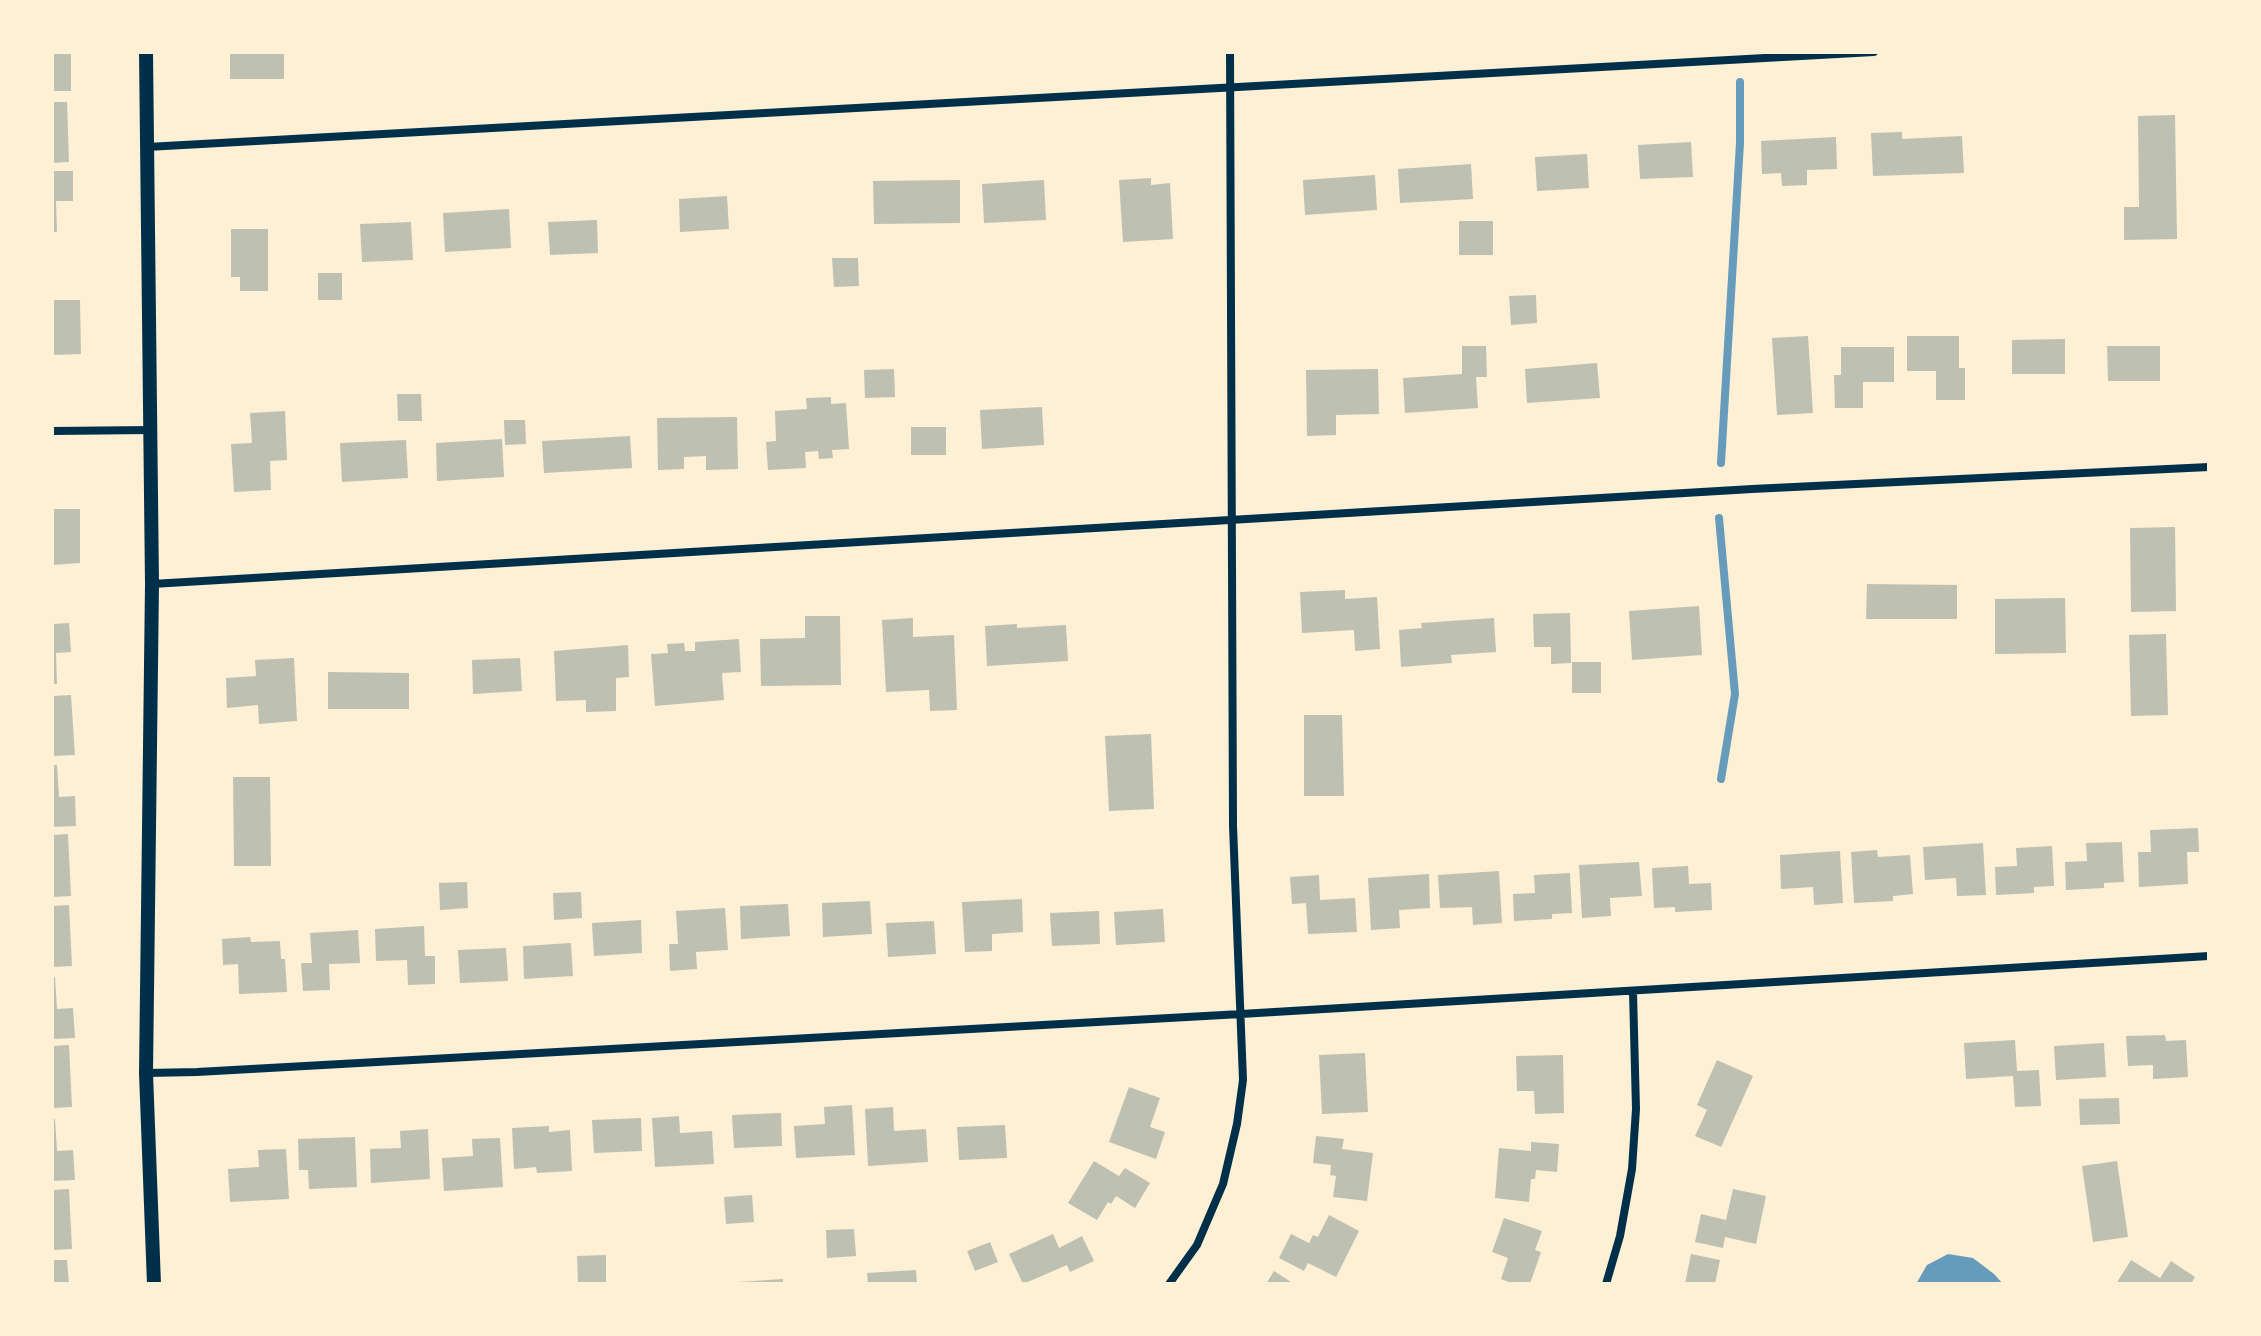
<!DOCTYPE html>
<html>
<head>
<meta charset="utf-8">
<style>
	body { margin:0 }
	#map { position:relative; width:2261px; height:1336px; overflow:hidden; background:#fdf0d5; font-family:Arial,sans-serif }
	canvas { display:block }
	.frame { position:absolute; inset:0; border:54px solid #fdf0d5; pointer-events:none }
</style>
</head>
<body>
<div id="map">
<canvas width="2261" height="1336"></canvas>
<div class="frame"></div>
</div>
<script>
const ctx = document.querySelector('canvas').getContext('2d');
ctx.lineJoin = 'round';
function fillPath(path, color) { ctx.fillStyle = color; ctx.fill(path, 'evenodd'); }
const poly = rows => new Path2D(rows.map(r => 'M' + r).join(''));
function trace(path, color, width, dash) { ctx.strokeStyle = color; ctx.lineWidth = width; ctx.lineCap = dash ? 'butt' : 'round'; ctx.setLineDash(dash || []); ctx.stroke(path); }
fillPath(poly([
	[1948,1254,1973,1258,1994,1274,2003,1284,1916,1284,1927,1265]
]), '#669bbc');
trace(poly([
	[1721,463,1740,143,1740,82],
	[1719,518,1735,694,1721,779]
]), '#669bbc', 8);
fillPath(poly([
	[52,52,71,52,71,91,52,91],
	[230,52,284,52,284,79,230,79],
	[52,102,67,102,69,162,52,163],
	[2175,115,2177,239,2124,240,2124,207,2139,207,2138,116],
	[1902,132,1902,139,1962,136,1964,173,1873,176,1871,133],
	[1836,137,1837,169,1807,170,1807,185,1782,186,1781,173,1762,174,1761,141],
	[1691,142,1693,177,1640,179,1638,145],
	[1587,154,1589,188,1537,191,1535,157],
	[1471,164,1473,199,1400,203,1398,169],
	[52,171,73,171,73,201,56,201,57,232,52,232],
	[1375,175,1377,210,1305,215,1303,180],
	[1151,178,1151,185,1170,183,1173,239,1123,242,1119,180],
	[960,180,960,223,874,224,873,181],
	[1044,180,1046,220,984,223,982,184],
	[727,196,729,229,680,232,679,199],
	[509,209,511,248,445,252,443,213],
	[597,220,598,253,550,255,548,222],
	[1459,221,1493,221,1493,255,1459,255],
	[411,222,413,260,362,262,360,224],
	[231,229,268,229,268,291,240,291,240,277,231,277],
	[832,258,858,258,859,286,834,287],
	[318,273,342,273,342,300,318,300],
	[1536,295,1537,323,1511,325,1509,296],
	[52,300,80,300,81,354,52,355],
	[1808,336,1813,413,1777,415,1772,338],
	[1907,336,1959,336,1959,368,1965,368,1965,400,1936,400,1936,371,1907,371],
	[2065,339,2065,374,2012,374,2012,340],
	[1462,346,1486,346,1487,377,1476,377,1478,408,1405,413,1403,378,1462,374],
	[2107,346,2160,346,2160,381,2108,381],
	[1841,347,1894,347,1894,382,1863,382,1863,408,1835,408,1834,375,1841,375],
	[1597,363,1600,398,1527,403,1525,369],
	[894,369,895,397,865,398,864,370],
	[1378,369,1379,414,1336,415,1336,435,1307,436,1306,370],
	[397,394,421,394,422,421,398,421],
	[831,397,831,404,846,403,849,449,832,450,833,458,819,459,818,451,805,452,806,468,768,470,766,442,776,441,775,411,807,409,806,398],
	[1042,407,1044,445,982,449,980,410],
	[285,411,287,460,270,461,271,490,234,492,231,444,252,443,250,413],
	[737,417,738,469,706,470,706,456,684,457,684,469,658,470,657,418],
	[504,420,525,420,526,444,505,445],
	[911,427,946,427,946,455,911,455],
	[630,436,632,468,544,473,542,441],
	[502,439,504,477,437,481,436,443],
	[406,440,408,478,342,482,340,443],
	[52,509,80,509,80,563,52,565],
	[2175,527,2176,611,2131,612,2130,528],
	[1867,584,1957,585,1957,619,1866,619],
	[1345,590,1345,599,1377,597,1380,649,1355,651,1354,630,1302,633,1300,592],
	[2065,598,2066,653,1995,654,1995,599],
	[1699,606,1702,655,1632,660,1629,611],
	[1570,613,1571,663,1551,664,1551,647,1534,647,1533,614],
	[805,616,840,616,841,685,761,686,760,639,805,638],
	[913,618,913,637,954,635,957,710,930,711,929,690,886,692,882,620],
	[1494,618,1496,652,1451,655,1452,663,1401,667,1399,630,1422,628,1421,623],
	[69,623,71,652,56,653,57,684,52,684,52,624],
	[1017,624,1017,628,1066,625,1068,661,987,666,985,626],
	[2166,634,2168,715,2131,716,2129,635],
	[739,639,741,672,722,673,724,700,655,706,651,654,668,653,667,644,684,643,685,651,695,651,695,642],
	[628,645,629,677,616,678,616,711,586,712,586,700,556,701,554,651],
	[294,658,297,721,259,724,258,705,227,708,226,678,256,676,255,660],
	[520,658,522,691,473,694,472,660],
	[1572,662,1601,662,1601,693,1572,693],
	[328,672,409,673,409,709,328,709],
	[71,695,75,755,52,756,52,696],
	[1304,715,1342,715,1344,796,1304,796],
	[1151,734,1154,809,1109,811,1105,736],
	[52,765,57,765,59,797,75,796,76,826,52,827],
	[233,777,270,777,271,866,234,866],
	[2198,828,2199,852,2187,852,2188,884,2139,887,2138,852,2151,852,2150,830],
	[68,834,71,896,52,897,52,835],
	[2122,842,2124,882,2104,883,2104,888,2066,890,2065,862,2087,861,2086,843],
	[1983,843,1986,895,1957,896,1956,878,1925,880,1923,847],
	[2052,846,2054,886,2034,887,2034,893,1996,895,1995,867,2017,866,2016,848],
	[1877,850,1878,857,1910,855,1913,894,1893,896,1893,901,1854,903,1851,852],
	[1840,851,1843,903,1814,905,1813,887,1781,889,1780,855],
	[1639,862,1642,896,1610,898,1611,916,1582,918,1579,865],
	[1688,866,1689,884,1711,883,1712,910,1675,912,1675,907,1654,908,1652,868],
	[1499,871,1502,923,1473,925,1472,907,1440,908,1438,875],
	[1570,873,1572,913,1552,914,1552,919,1514,921,1513,894,1535,893,1534,875],
	[1429,874,1430,908,1399,910,1400,928,1371,930,1368,878],
	[1319,875,1320,900,1355,898,1357,932,1308,934,1306,903,1292,904,1290,877],
	[467,882,468,908,440,910,439,883],
	[581,892,582,918,554,920,553,893],
	[1022,899,1023,932,992,934,992,951,965,952,962,902],
	[870,901,872,934,823,937,822,903],
	[788,904,790,936,741,939,740,906],
	[69,905,72,966,52,967,52,906],
	[725,908,728,950,696,952,697,969,670,971,669,944,678,944,676,911],
	[1163,909,1165,942,1116,945,1114,912],
	[1099,911,1100,944,1052,946,1050,913],
	[641,920,642,953,594,956,592,923],
	[934,921,936,954,888,957,886,923],
	[424,926,425,956,435,956,435,984,408,985,407,960,376,961,375,929],
	[358,930,360,963,329,964,330,990,303,991,301,963,312,963,310,933],
	[250,937,251,942,280,941,281,959,285,959,287,992,239,994,238,964,223,965,222,939],
	[571,943,573,976,524,979,523,946],
	[506,948,508,981,460,983,458,950],
	[52,977,55,977,57,1009,73,1008,75,1038,52,1039],
	[2165,1035,2166,1041,2186,1040,2188,1077,2153,1079,2153,1065,2128,1066,2126,1036],
	[2015,1040,2017,1071,2039,1070,2041,1106,2015,1107,2013,1076,1966,1079,1964,1043],
	[2104,1043,2106,1077,2056,1080,2054,1046],
	[69,1045,72,1107,52,1108,52,1046],
	[1365,1053,1368,1112,1322,1114,1319,1055],
	[1563,1055,1564,1113,1535,1114,1534,1091,1517,1091,1516,1056],
	[1717,1060,1753,1076,1721,1147,1695,1136,1707,1110,1697,1105],
	[1129,1087,1160,1098,1150,1127,1165,1132,1156,1159,1109,1142],
	[2119,1098,2120,1124,2080,1125,2079,1099],
	[852,1105,855,1155,796,1158,794,1126,825,1124,824,1107],
	[893,1107,894,1131,926,1129,928,1162,868,1166,865,1109],
	[781,1113,782,1146,734,1148,732,1115],
	[679,1116,680,1133,712,1131,714,1164,655,1167,652,1118],
	[641,1118,642,1151,594,1153,592,1120],
	[52,1119,55,1119,57,1151,73,1150,75,1180,52,1181],
	[1005,1125,1007,1158,959,1160,957,1127],
	[549,1126,549,1132,570,1130,572,1171,537,1173,536,1167,514,1169,512,1128],
	[428,1129,430,1179,371,1183,370,1149,401,1148,400,1131],
	[1316,1136,1344,1139,1342,1149,1373,1153,1367,1201,1333,1197,1336,1176,1330,1175,1331,1165,1313,1163],
	[355,1137,357,1187,309,1189,308,1170,299,1170,298,1139],
	[500,1138,503,1187,444,1191,442,1158,473,1156,472,1139],
	[1531,1142,1559,1144,1557,1172,1536,1170,1535,1179,1531,1179,1529,1202,1495,1198,1499,1148,1531,1151],
	[286,1149,289,1199,230,1202,228,1169,259,1167,258,1150],
	[1094,1161,1119,1176,1125,1168,1150,1183,1135,1208,1116,1196,1111,1204,1108,1202,1097,1220,1068,1203],
	[2117,1161,2128,1237,2093,1242,2082,1166],
	[69,1189,72,1249,52,1250,52,1190],
	[1733,1189,1766,1196,1756,1244,1725,1237,1723,1248,1695,1242,1701,1214,1726,1220],
	[752,1195,754,1222,726,1224,724,1197],
	[1329,1215,1359,1231,1336,1277,1308,1263,1304,1271,1279,1258,1291,1234,1309,1243,1313,1235,1318,1237],
	[1504,1218,1542,1231,1535,1250,1541,1252,1530,1284,1514,1284,1501,1279,1508,1258,1492,1252],
	[854,1229,856,1256,827,1258,826,1230],
	[1053,1234,1059,1248,1082,1236,1094,1261,1070,1272,1067,1265,1023,1284,1009,1254],
	[990,1242,998,1262,975,1271,967,1251],
	[1691,1254,1720,1260,1715,1284,1685,1284],
	[606,1255,606,1283,578,1284,577,1256],
	[52,1260,67,1260,69,1284,52,1284],
	[2131,1260,2160,1278,2171,1261,2195,1277,2191,1284,2116,1284],
	[916,1270,917,1284,868,1284,867,1273],
	[1274,1271,1294,1284,1266,1284],
	[783,1279,783,1284,738,1284,738,1282]
]), '#bec0b2');
trace(poly([
	[147,147,1874,52],
	[52,431,151,430],
	[152,584,1752,489,2209,467],
	[146,1073,197,1072,1241,1014,2209,956],
	[1169,1284,1197,1245,1223,1184,1237,1124,1243,1080,1233,826,1230,52],
	[1606,1284,1620,1236,1632,1169,1636,1109,1633,992]
]), '#003049', 8);
trace(poly([
	[146,52,152,584,146,1073,154,1284]
]), '#003049', 14);
</script>
</body>
</html>
